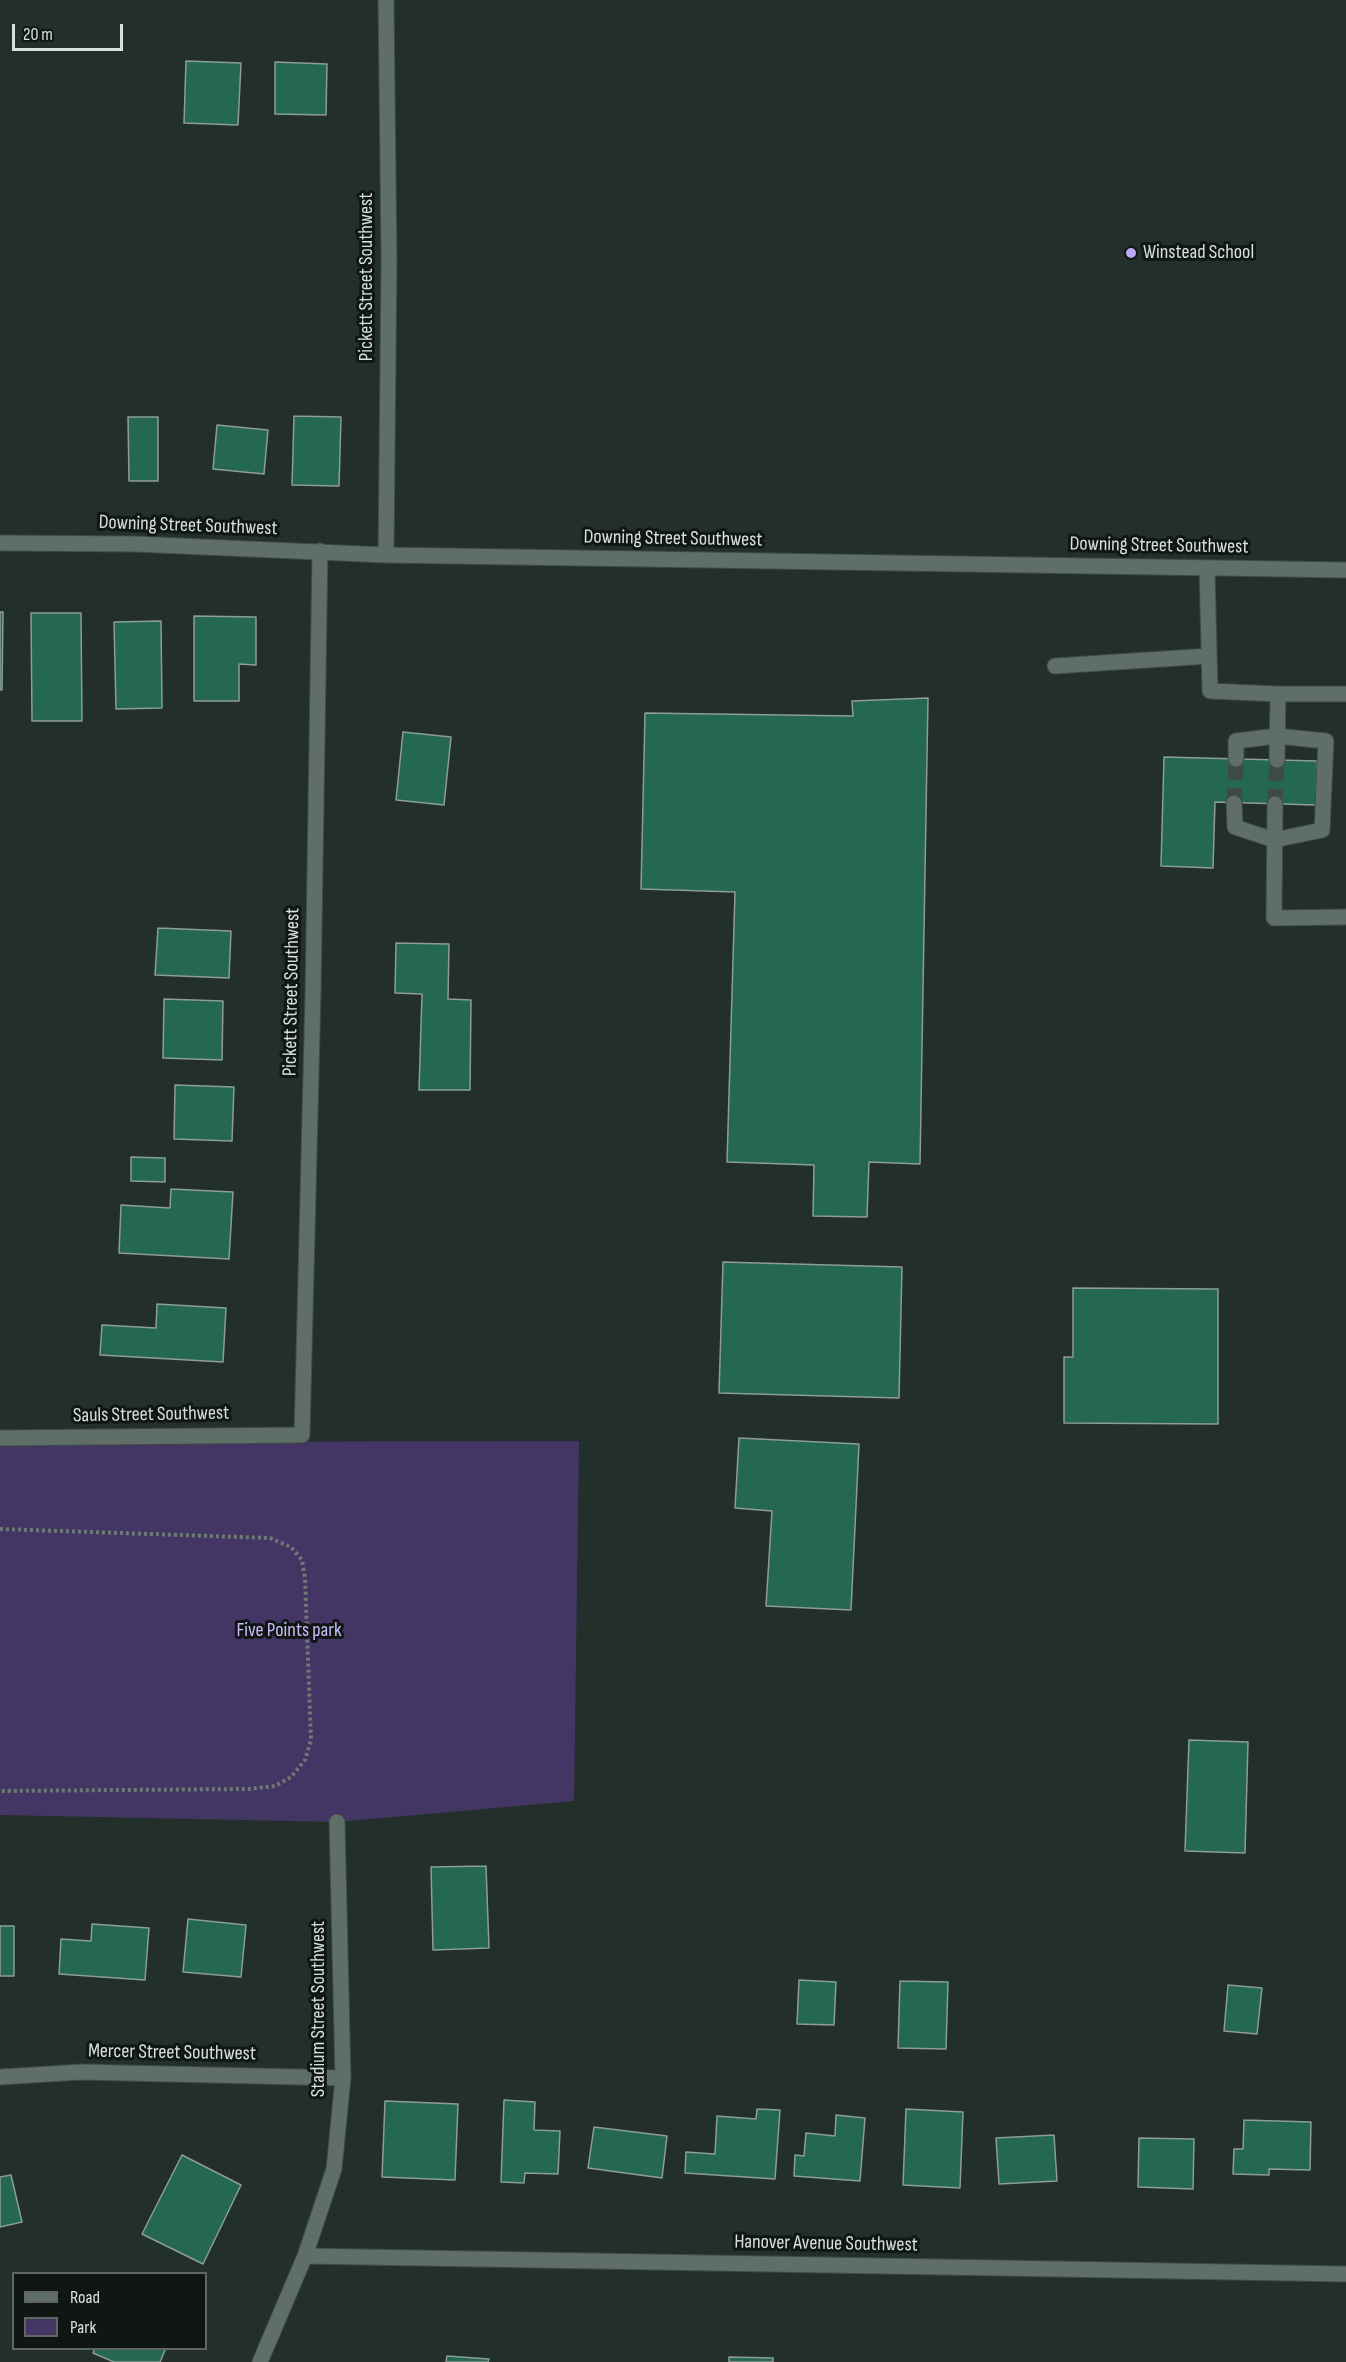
<!DOCTYPE html>
<html>
<head>
<meta charset="utf-8">
<style>
	body { margin:0 }
	#map { position:relative; width:1346px; height:2362px; overflow:hidden; background:#222f2a; font-family:"Sofia Sans Condensed",sans-serif }
	canvas { display:block }
	.legend { position:absolute; left:12px; top:2272px; width:195px; height:78px; box-sizing:border-box; background:#101613; border:2px solid #606763; margin:0; padding:8px 10px; list-style:none; font-size:18px; color:#d7e0dc }
	.legend li { display:flex; align-items:center; gap:12px; height:30px }
	.legend b { width:30px; border:2px solid #606763 }
	.scale { position:absolute; left:12px; top:24px; width:111px; height:27px; box-sizing:border-box; border:3px solid #d7e0dc; border-top:0; padding-left:8px; font-size:18px; line-height:21px; white-space:nowrap; color:#d7e0dc; -webkit-text-stroke:4px #101613; paint-order:stroke }
</style>
</head>
<body>
<div id="map">
<canvas width="1346" height="2362"></canvas>
<ul class="legend">
<li><b style="height:8px;background:#5f6e67"></b>Road</li>
<li><b style="height:16px;background:#433664"></b>Park</li>
</ul>
<div class="scale">20 m</div>
</div>
<script>
const ctx = document.querySelector('canvas').getContext('2d');
ctx.lineJoin = 'round';
function fillPath(path, color) { ctx.fillStyle = color; ctx.fill(path, 'evenodd'); }
const poly = rows => new Path2D(rows.map(r => 'M' + r).join(''));
function trace(path, color, width, dash) { ctx.strokeStyle = color; ctx.lineWidth = width; ctx.lineCap = dash ? 'butt' : 'round'; ctx.setLineDash(dash || []); ctx.stroke(path); }
function label(font, color, halo, rows, align = 'center') {
  ctx.font = font + ' "Sofia Sans Condensed",sans-serif'; ctx.lineWidth = 6; ctx.setLineDash([]); ctx.textBaseline = 'middle'; ctx.strokeStyle = halo; ctx.fillStyle = color; for (const [text, x, y, turn = 0] of rows) {
    ctx.save(); ctx.translate(x, y); ctx.rotate((+turn || 0) * Math.PI / 180); ctx.textAlign = isNaN(turn) ? turn : align; if (halo) ctx.strokeText(text, 0, 0); ctx.fillText(text, 0, 0); ctx.restore();
  }
}
fillPath(poly([
	[579,1441,574,1801,337,1822,0,1815,0,1442]
]), '#433664');
const building = poly([
	[186,61,241,63,238,125,184,123,186,61],
	[275,62,327,64,326,115,275,114,275,62],
	[294,416,341,417,339,486,292,485,294,416],
	[128,417,158,417,158,481,129,481,128,417],
	[217,425,268,430,264,474,213,469,217,425],
	[0,612,3,612,2,690,0,690,0,612],
	[31,613,81,613,82,721,32,721,31,613],
	[194,616,256,617,256,665,239,664,239,701,194,701,194,616],
	[161,621,162,708,116,709,114,622,161,621],
	[928,698,920,1164,869,1162,867,1217,813,1216,814,1165,727,1162,735,892,641,889,645,713,853,716,852,701,928,698],
	[403,732,451,737,444,805,396,800,403,732],
	[1164,757,1317,761,1316,805,1215,802,1213,868,1161,866,1164,757],
	[158,928,231,931,229,978,155,975,158,928],
	[396,943,449,944,448,999,471,1000,470,1090,419,1090,422,994,395,993,396,943],
	[164,999,223,1001,222,1060,163,1058,164,999],
	[175,1085,234,1087,232,1141,174,1139,175,1085],
	[131,1157,165,1158,165,1182,131,1181,131,1157],
	[171,1189,233,1192,229,1259,119,1253,121,1205,170,1208,171,1189],
	[723,1262,902,1267,899,1398,719,1393,723,1262],
	[1073,1288,1218,1289,1218,1424,1064,1423,1064,1357,1073,1357,1073,1288],
	[157,1304,226,1308,223,1362,100,1355,102,1325,156,1328,157,1304],
	[739,1438,859,1444,851,1610,766,1606,772,1511,735,1508,739,1438],
	[1189,1740,1248,1742,1245,1853,1185,1851,1189,1740],
	[486,1866,489,1948,433,1950,431,1867,486,1866],
	[188,1919,246,1925,241,1977,183,1972,188,1919],
	[92,1924,149,1928,145,1980,59,1974,61,1939,91,1941,92,1924],
	[0,1926,14,1926,14,1976,0,1976,0,1926],
	[799,1980,836,1982,834,2025,797,2024,799,1980],
	[900,1981,948,1982,946,2049,898,2048,900,1981],
	[1228,1985,1262,1988,1257,2034,1224,2031,1228,1985],
	[504,2100,535,2102,534,2130,560,2131,558,2174,525,2173,524,2183,501,2182,504,2100],
	[385,2101,458,2104,455,2180,382,2177,385,2101],
	[757,2109,780,2110,775,2179,685,2173,686,2152,715,2154,717,2116,756,2119,757,2109],
	[906,2109,963,2112,960,2188,903,2185,906,2109],
	[836,2115,865,2118,860,2181,794,2176,795,2155,804,2156,806,2133,835,2136,836,2115],
	[1244,2120,1311,2122,1310,2170,1269,2169,1269,2175,1233,2174,1234,2149,1243,2149,1244,2120],
	[594,2127,667,2136,662,2178,588,2168,594,2127],
	[1054,2135,1057,2181,999,2184,996,2138,1054,2135],
	[1139,2138,1194,2139,1193,2189,1138,2187,1139,2138],
	[182,2155,241,2185,203,2264,142,2234,182,2155],
	[11,2175,22,2222,0,2227,0,2177,11,2175],
	[95,2348,166,2348,160,2362,114,2362,93,2353,95,2348],
	[447,2356,489,2359,488,2362,446,2362,447,2356],
	[729,2357,773,2358,773,2362,729,2362,729,2357]
]);
fillPath(building, '#256851');
trace(building, '#8e9d97', 1.5);
trace(poly([
	[1234,803,1236,759],
	[1275,804,1277,760]
]), '#3d4a45', 15, [15, 8]);
const minor = poly([
	[386,0,389,260,386,555],
	[0,543,135,544,386,555,1346,570],
	[1207,568,1210,691,1278,694,1277,760],
	[1055,666,1209,656],
	[1278,694,1346,694],
	[1234,803,1235,827,1274,840,1322,830,1326,741,1277,736,1236,741,1236,759],
	[1275,804,1274,918,1346,917],
	[0,1438,302,1435,313,994,320,551],
	[0,2077,81,2072,343,2078],
	[305,2256,1346,2274],
	[260,2362,305,2256,334,2169,343,2078,337,1822]
]);
trace(minor, '#404b47', 17);
trace(poly([
	[0,1529,270,1538,291,1547,302,1560,305,1578,311,1740,305,1760,291,1777,275,1786,248,1789,0,1791]
]), '#6e7975', 4, [3, 3]);
trace(minor, '#5f6e67', 15);
for (const [x, y, r, color] of [
	[1131,253,6,"#bda9f5"]
]) { const dot = new Path2D(); dot.arc(x, y, r, 0, 2 * Math.PI); ctx.fillStyle = color; ctx.fill(dot); trace(dot, '#101613', 2); }
label('20px', '#d7e0dc', '#101613', [
	["Winstead School",1143,253]
], 'left');
label('20px', '#d7e0dc', '#101613', [
	["Pickett Street Southwest",367,277,-90],
	["Downing Street Southwest",188,526,2],
	["Downing Street Southwest",673,539,1],
	["Downing Street Southwest",1159,546,1],
	["Pickett Street Southwest",292,992,-89],
	["Sauls Street Southwest",151,1415,-1],
	["Stadium Street Southwest",319,2009,-90],
	["Mercer Street Southwest",172,2053,1],
	["Hanover Avenue Southwest",826,2244,1]
]);
label('20px', '#cbbcfa', '#101613', [
	["Five Points park",289,1631]
]);
</script>
</body>
</html>
